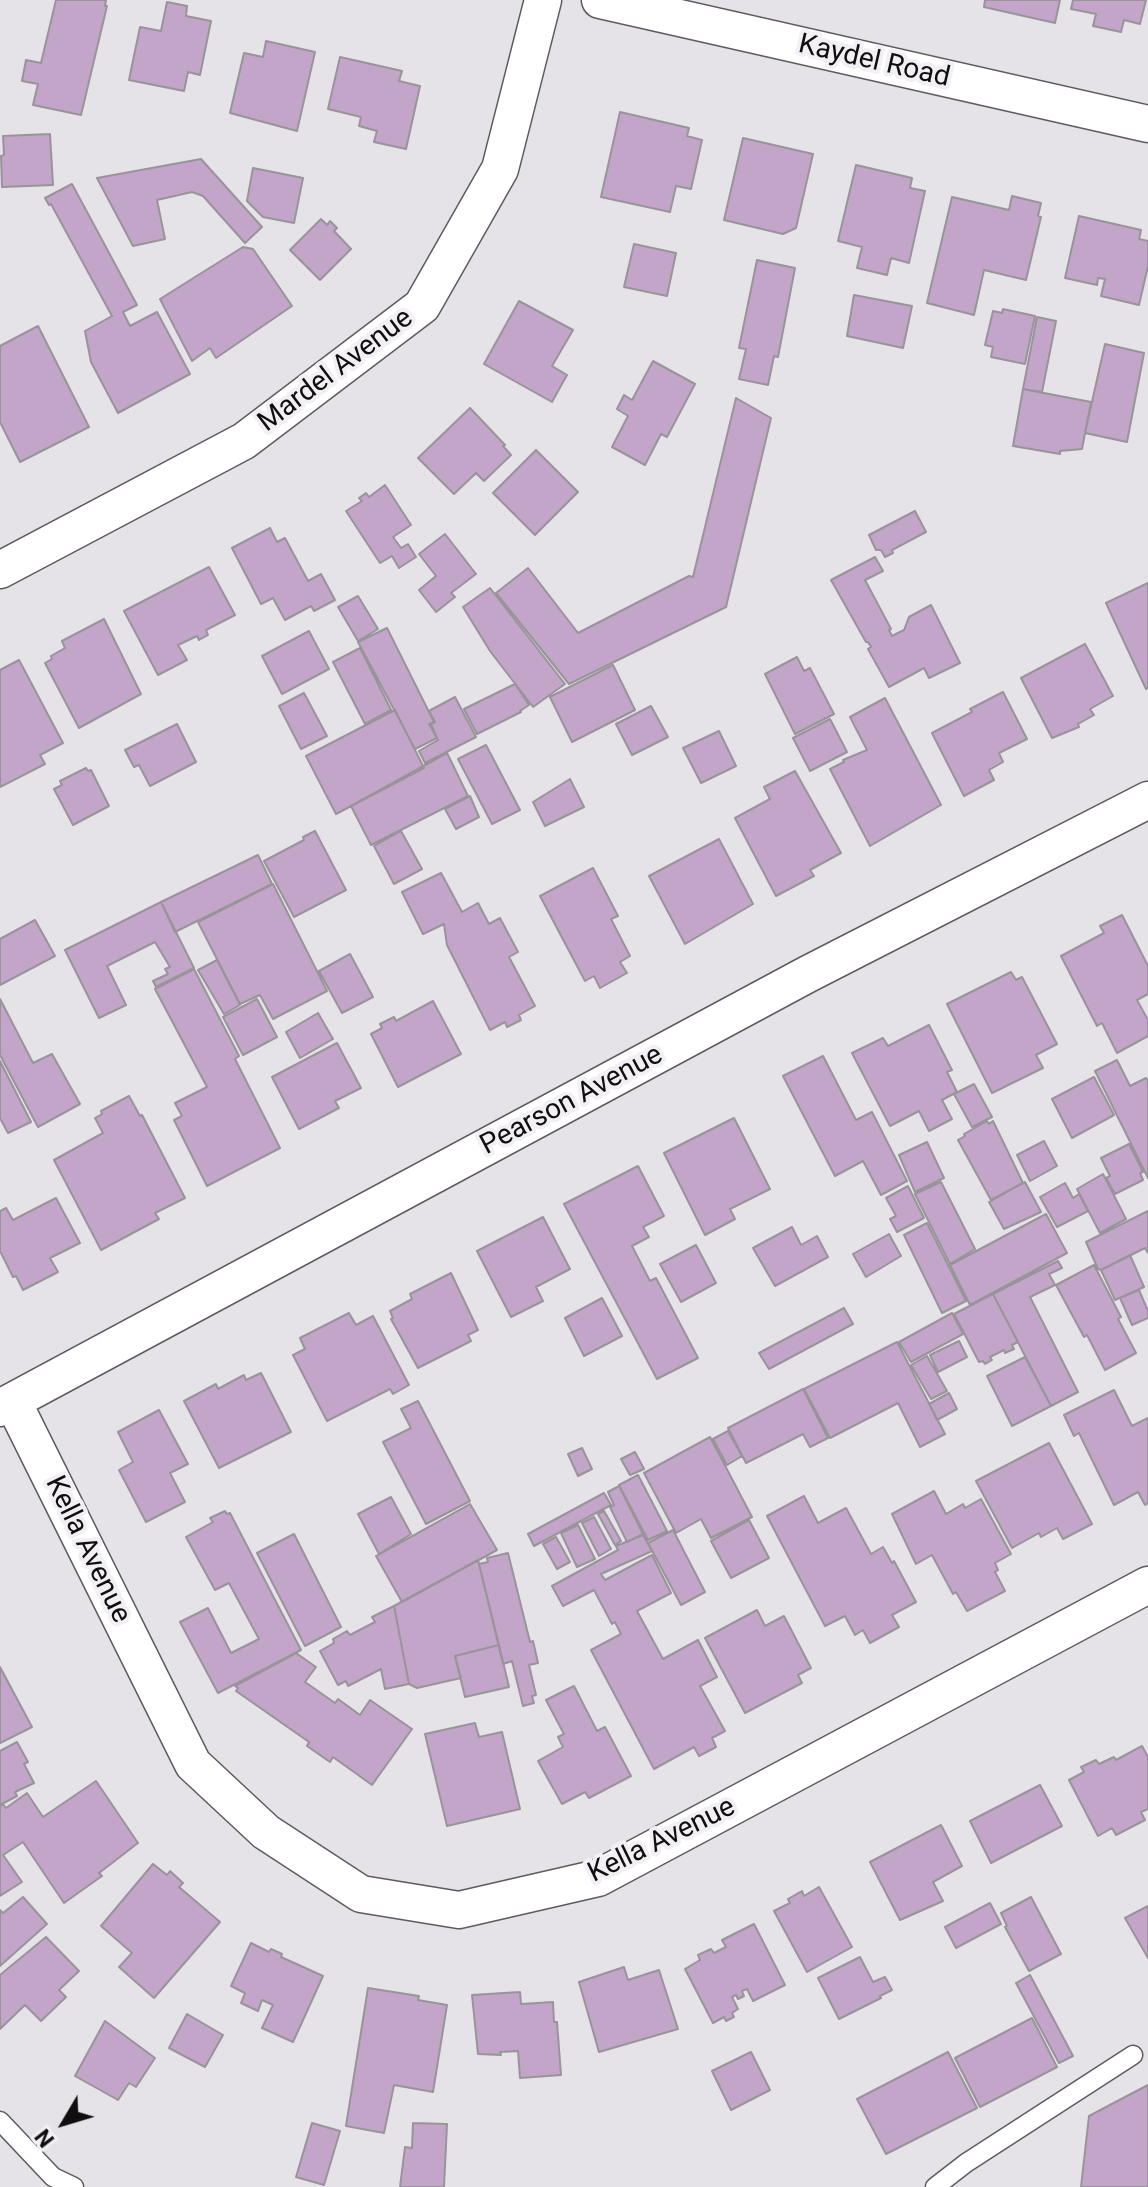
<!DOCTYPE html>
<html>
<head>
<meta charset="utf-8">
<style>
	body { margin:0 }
	#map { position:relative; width:1148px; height:2187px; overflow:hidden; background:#e5e3e7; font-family:Roboto,sans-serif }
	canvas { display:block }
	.north { position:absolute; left:24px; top:2083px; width:80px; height:80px; -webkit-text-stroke:6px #f2f0f5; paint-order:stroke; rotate:232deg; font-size:22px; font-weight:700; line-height:32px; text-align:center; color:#100f10 }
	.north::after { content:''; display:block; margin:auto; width:28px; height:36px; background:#100f10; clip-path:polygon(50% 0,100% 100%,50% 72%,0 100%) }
</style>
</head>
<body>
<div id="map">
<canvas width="1148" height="2187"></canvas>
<div class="north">N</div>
</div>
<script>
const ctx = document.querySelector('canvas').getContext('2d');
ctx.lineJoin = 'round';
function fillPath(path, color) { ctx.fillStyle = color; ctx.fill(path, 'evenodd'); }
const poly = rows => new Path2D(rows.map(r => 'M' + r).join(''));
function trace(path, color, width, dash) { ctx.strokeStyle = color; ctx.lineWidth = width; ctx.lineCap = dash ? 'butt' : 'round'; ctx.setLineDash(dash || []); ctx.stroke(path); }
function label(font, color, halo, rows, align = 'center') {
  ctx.font = font + ' Roboto,sans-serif'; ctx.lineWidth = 8; ctx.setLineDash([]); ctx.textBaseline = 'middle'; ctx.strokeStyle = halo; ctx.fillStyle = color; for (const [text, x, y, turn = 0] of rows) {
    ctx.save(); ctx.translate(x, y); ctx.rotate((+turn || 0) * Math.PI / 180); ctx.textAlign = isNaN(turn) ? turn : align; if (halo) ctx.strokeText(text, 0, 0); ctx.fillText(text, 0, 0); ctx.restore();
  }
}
const building = poly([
	[56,0,106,0,105,6,107,6,81,115,33,105,38,84,22,81,26,60,41,63,56,0],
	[985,0,1060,0,1055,23,984,7,985,0],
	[1073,0,1146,0,1140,24,1124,20,1121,32,1093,26,1096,14,1071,9,1073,0],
	[167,2,187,6,186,16,211,21,200,75,188,72,184,91,129,80,140,27,161,31,167,2],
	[266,41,315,52,297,131,230,113,244,53,263,57,266,41],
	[340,57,402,71,399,81,420,86,406,149,374,142,377,131,359,126,361,117,328,109,340,57],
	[620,112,689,128,687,136,702,140,691,189,676,186,670,212,601,197,620,112],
	[50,134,53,185,2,187,1,156,4,155,3,136,50,134],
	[743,138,813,154,796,228,783,234,724,220,743,138],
	[201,159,262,227,245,243,203,196,192,192,157,200,165,239,133,246,97,178,201,159],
	[856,165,912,178,910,188,925,191,909,263,891,258,887,275,857,268,862,247,838,241,856,165],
	[253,168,303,178,294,223,263,217,247,201,253,168],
	[72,184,137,305,123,312,130,326,157,312,190,374,118,413,91,362,85,331,112,316,51,204,49,205,45,198,72,184],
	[1012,196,1041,203,1038,216,1041,217,1026,280,984,270,974,315,927,303,952,197,1009,210,1012,196],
	[1079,216,1141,230,1139,239,1148,241,1148,266,1139,305,1101,296,1105,279,1098,278,1097,285,1065,278,1079,216],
	[321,219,327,225,330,221,337,228,334,231,351,249,320,280,290,250,321,219],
	[634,244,676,253,667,296,624,287,634,244],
	[243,247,253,249,292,306,216,358,210,348,192,361,160,299,243,247],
	[757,260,795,268,778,357,774,356,768,385,739,379,746,349,739,348,757,260],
	[854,295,912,306,903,348,847,336,854,295],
	[519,301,573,330,552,366,567,375,552,402,484,364,519,301],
	[1003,309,1035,316,1025,364,991,357,993,347,985,345,993,311,1002,313,1003,309],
	[1037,317,1056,321,1042,392,1023,389,1037,317],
	[38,326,89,427,20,462,0,422,0,346,38,326],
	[1105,344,1144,353,1127,442,1085,433,1105,344],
	[653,361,695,384,667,437,661,434,645,465,612,447,628,416,617,409,624,395,632,400,653,361],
	[1023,389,1091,402,1082,449,1060,451,1060,454,1013,446,1023,389],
	[736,398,771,418,726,607,569,684,496,593,528,568,578,633,689,576,693,577,736,398],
	[470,408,505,445,503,446,511,455,484,481,476,473,454,494,418,458,470,408],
	[536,450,578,492,535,535,493,493,536,450],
	[385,485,411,525,393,537,401,548,408,544,416,557,399,568,392,556,380,563,346,511,362,501,359,498,366,493,369,497,385,485],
	[915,511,926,532,892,550,893,553,885,557,881,550,876,550,869,535,915,511],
	[270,528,277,542,285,538,308,581,321,574,335,600,314,611,311,606,285,620,273,598,261,604,232,548,270,528],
	[445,534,476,574,451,593,455,597,436,612,419,590,436,576,419,554,445,534],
	[875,557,883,571,865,580,891,629,889,630,892,636,904,630,909,617,931,605,960,663,929,678,924,668,889,687,868,649,871,647,868,642,866,642,831,580,875,557],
	[209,567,235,615,206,630,208,635,199,640,197,636,178,645,187,660,158,675,124,611,209,567],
	[1148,583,1148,688,1146,689,1106,603,1148,583],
	[490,588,565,684,533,707,490,651,463,607,490,588],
	[358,596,378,629,358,641,338,607,358,596],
	[104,619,141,694,79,728,45,663,52,659,51,656,65,648,62,641,104,619],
	[387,628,434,722,429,724,437,738,415,749,358,642,387,628],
	[309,631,329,669,282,694,262,656,309,631],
	[1085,644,1113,696,1090,709,1094,715,1078,724,1079,727,1052,738,1021,678,1085,644],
	[360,648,391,710,365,724,333,662,360,648],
	[797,657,804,671,810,668,834,714,795,734,765,674,797,657],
	[19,660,63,743,40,755,45,764,0,787,0,670,19,660],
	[613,665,635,710,572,742,550,697,613,665],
	[515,684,529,705,520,711,521,712,477,734,464,709,515,684],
	[1003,692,1027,739,999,753,1003,762,989,770,994,780,964,796,932,733,972,712,970,709,1003,692],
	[304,693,327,736,301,749,279,706,304,693],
	[455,697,476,737,425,763,419,751,438,740,431,724,435,722,429,711,455,697],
	[885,698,941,805,870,846,830,769,844,762,843,760,867,750,850,717,885,698],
	[651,706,668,737,632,755,616,724,651,706],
	[395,710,424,768,336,814,306,756,395,710],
	[830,719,847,752,810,771,793,738,830,719],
	[177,724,196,762,150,786,139,765,134,767,125,750,177,724],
	[719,731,736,766,701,783,683,748,719,731],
	[486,745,520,810,492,824,458,759,486,745],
	[447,753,468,796,371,845,351,806,447,753],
	[86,768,88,771,91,770,109,806,73,825,54,789,62,785,60,781,86,768],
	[795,771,841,853,810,870,814,876,776,896,735,818,770,799,764,787,795,771],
	[570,779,584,807,545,826,533,802,570,779],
	[470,796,479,817,456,829,445,809,470,796],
	[315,831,346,890,294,917,264,861,304,840,303,837,315,831],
	[401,831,422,869,394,884,374,846,401,831],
	[719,839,753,904,685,944,649,876,719,839],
	[258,855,272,884,175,932,161,902,258,855],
	[593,868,618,916,611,919,630,956,620,962,627,973,600,988,594,976,585,981,540,896,593,868],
	[441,873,462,912,478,903,489,924,500,918,518,952,509,957,535,1006,519,1015,521,1020,507,1027,505,1022,490,1030,447,945,444,924,423,934,402,892,441,873],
	[273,884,327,991,273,1019,260,995,240,1004,198,922,273,884],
	[161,902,194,968,156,987,153,981,168,974,165,969,170,967,155,942,107,966,126,1005,99,1018,65,950,161,902],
	[1122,915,1148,966,1148,994,1137,1000,1148,1020,1148,1036,1117,1053,1102,1023,1097,1026,1061,956,1104,933,1100,926,1122,915],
	[35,920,55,956,0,985,0,939,35,920],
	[350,954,373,997,342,1013,319,971,350,954],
	[217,960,240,1005,224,1014,198,970,217,960],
	[194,969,239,1056,235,1059,280,1148,207,1186,174,1120,182,1116,175,1103,207,1087,155,989,194,969],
	[1011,972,1016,980,1022,977,1057,1044,1036,1055,1043,1068,992,1093,947,1004,1011,972],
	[0,999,33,1063,52,1054,80,1104,38,1127,0,1055,0,999],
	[257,999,277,1037,243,1055,223,1017,257,999],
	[433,1001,461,1054,398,1087,371,1034,382,1028,380,1024,394,1017,396,1021,433,1001],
	[318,1013,333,1039,300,1058,286,1032,318,1013],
	[929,1025,952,1070,947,1072,957,1092,942,1100,952,1119,929,1131,919,1111,890,1126,852,1053,883,1038,888,1046,929,1025],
	[337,1043,361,1088,335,1101,339,1108,299,1129,272,1077,337,1043],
	[823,1056,856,1120,872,1112,907,1181,881,1195,863,1161,835,1176,783,1076,823,1056],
	[1117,1060,1130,1086,1146,1078,1148,1081,1148,1178,1095,1071,1117,1060],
	[0,1061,31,1122,8,1133,0,1118,0,1061],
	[1094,1077,1114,1115,1072,1138,1052,1099,1094,1077],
	[974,1084,992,1117,972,1127,954,1094,974,1084],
	[129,1096,140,1116,142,1115,185,1198,155,1213,159,1219,101,1250,54,1160,103,1133,95,1118,102,1114,101,1111,129,1096],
	[734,1118,770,1189,730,1209,735,1219,705,1235,664,1153,734,1118],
	[987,1121,989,1124,993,1121,1023,1183,991,1200,958,1140,965,1136,964,1134,987,1121],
	[1044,1141,1057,1166,1030,1181,1017,1155,1044,1141],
	[927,1142,944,1178,915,1192,899,1155,927,1142],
	[1129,1144,1143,1172,1140,1173,1143,1180,1115,1194,1106,1178,1110,1176,1101,1158,1129,1144],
	[638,1166,664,1216,643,1227,649,1237,632,1246,650,1281,656,1278,698,1358,657,1379,564,1204,638,1166],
	[1103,1174,1126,1219,1100,1233,1077,1189,1103,1174],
	[941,1182,975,1249,950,1264,915,1194,941,1182],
	[1025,1182,1041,1212,1004,1229,989,1202,1025,1182],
	[1065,1183,1073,1198,1079,1194,1088,1211,1057,1227,1040,1197,1065,1183],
	[908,1186,924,1218,897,1232,890,1219,896,1216,886,1198,908,1186],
	[56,1198,80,1243,50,1258,58,1272,23,1290,16,1276,13,1277,0,1251,0,1211,6,1208,13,1220,56,1198],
	[1148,1211,1148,1253,1145,1248,1101,1270,1098,1269,1086,1242,1148,1211],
	[1046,1214,1067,1253,970,1305,950,1265,1046,1214],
	[543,1217,570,1269,536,1287,543,1301,511,1317,477,1251,543,1217],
	[927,1223,966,1301,942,1313,904,1235,927,1223],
	[792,1227,801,1245,817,1236,828,1257,775,1286,753,1248,792,1227],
	[889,1234,901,1256,866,1277,853,1254,889,1234],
	[696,1245,716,1283,681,1302,660,1264,696,1245],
	[1130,1255,1144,1287,1115,1300,1101,1270,1130,1255],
	[1058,1261,1062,1268,1049,1274,1055,1285,1030,1297,1078,1392,1051,1406,993,1294,1058,1261],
	[1094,1265,1121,1317,1118,1319,1136,1353,1105,1370,1087,1335,1084,1337,1056,1285,1094,1265],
	[451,1273,478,1330,468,1335,471,1341,418,1368,391,1319,393,1318,390,1311,412,1299,410,1294,451,1273],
	[1139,1290,1148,1311,1148,1318,1132,1325,1120,1298,1139,1290],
	[993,1294,1018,1342,1012,1345,1014,1349,1005,1353,1004,1350,990,1357,992,1360,985,1364,983,1361,979,1362,954,1314,993,1294],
	[602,1298,622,1336,584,1356,565,1318,602,1298],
	[844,1308,853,1324,769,1369,759,1353,844,1308],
	[349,1313,356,1325,373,1316,409,1385,393,1394,390,1389,327,1421,293,1355,305,1349,300,1338,349,1313],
	[952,1313,963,1334,911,1362,899,1342,952,1313],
	[959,1341,967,1357,938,1372,930,1355,959,1341],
	[897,1342,945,1434,920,1447,898,1403,830,1438,804,1389,897,1342],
	[927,1356,947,1391,931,1399,911,1365,927,1356],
	[1025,1357,1051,1406,1012,1426,987,1376,1025,1357],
	[261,1373,291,1432,219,1468,184,1401,216,1384,218,1389,244,1375,246,1380,261,1373],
	[803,1389,828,1438,810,1447,803,1434,746,1463,728,1428,803,1389],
	[1114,1390,1132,1426,1148,1418,1148,1503,1145,1505,1138,1492,1114,1505,1079,1433,1074,1436,1064,1415,1114,1390],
	[949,1393,957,1409,937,1420,929,1404,949,1393],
	[418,1401,470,1501,426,1524,383,1442,411,1428,401,1409,418,1401],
	[159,1410,188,1464,170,1473,185,1502,146,1522,119,1470,133,1462,118,1432,159,1410],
	[728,1431,742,1456,727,1465,713,1439,728,1431],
	[710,1437,752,1517,711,1538,701,1519,676,1533,644,1473,710,1437],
	[1049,1443,1092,1524,1063,1539,1057,1528,1041,1537,1039,1533,1012,1548,976,1481,1049,1443],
	[582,1448,592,1469,578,1476,568,1454,582,1448],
	[635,1452,644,1469,630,1475,621,1459,635,1452],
	[638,1475,667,1531,648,1540,619,1485,638,1475],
	[619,1486,643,1534,627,1542,610,1507,614,1505,608,1492,619,1486],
	[934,1491,946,1514,963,1504,965,1508,981,1499,1011,1554,995,1563,998,1570,995,1572,1005,1591,967,1611,956,1592,953,1594,932,1555,916,1564,892,1514,934,1491],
	[604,1493,611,1505,534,1546,528,1534,604,1493],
	[804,1496,818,1523,846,1508,871,1554,883,1547,892,1563,894,1561,916,1602,892,1615,899,1627,870,1643,863,1630,855,1635,845,1616,825,1626,767,1516,804,1496],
	[391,1497,411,1534,379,1554,358,1514,391,1497],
	[470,1504,497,1550,402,1602,376,1556,470,1504],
	[225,1511,227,1514,230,1513,301,1650,218,1693,180,1622,208,1608,231,1653,259,1639,229,1583,215,1590,186,1537,213,1522,210,1518,225,1511],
	[604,1511,621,1541,615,1545,598,1514,604,1511],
	[594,1517,611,1549,599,1556,582,1523,594,1517],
	[749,1520,769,1558,731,1578,711,1541,749,1520],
	[578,1525,595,1559,577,1567,561,1533,578,1525],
	[673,1530,705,1592,681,1605,648,1543,673,1530],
	[294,1534,341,1627,305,1646,257,1553,294,1534],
	[643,1535,652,1551,601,1574,605,1580,652,1555,671,1593,637,1611,663,1659,698,1640,717,1677,700,1686,725,1731,712,1738,716,1747,699,1756,694,1747,654,1769,591,1650,621,1634,615,1622,612,1624,594,1590,563,1606,552,1586,618,1550,616,1546,643,1535],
	[556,1537,570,1562,557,1569,543,1544,556,1537],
	[508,1553,530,1642,533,1641,538,1663,529,1665,536,1695,532,1696,534,1703,523,1706,512,1661,503,1664,479,1564,488,1562,487,1558,508,1553],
	[478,1560,499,1645,455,1656,461,1678,417,1688,409,1684,394,1606,478,1560],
	[394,1606,409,1684,385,1689,381,1669,348,1686,346,1681,338,1685,320,1651,334,1643,333,1639,347,1631,350,1635,375,1622,372,1617,394,1606],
	[757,1610,765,1626,784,1616,811,1668,798,1675,802,1683,745,1713,705,1638,757,1610],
	[499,1645,509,1687,465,1697,455,1656,499,1645],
	[296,1653,316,1667,305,1682,335,1703,338,1699,360,1715,370,1700,412,1729,372,1785,333,1757,330,1762,307,1746,309,1742,236,1691,238,1688,235,1686,296,1653],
	[0,1667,32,1727,0,1743,0,1667],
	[574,1686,597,1731,605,1727,631,1776,589,1798,585,1792,562,1804,538,1761,563,1747,558,1737,564,1734,546,1700,574,1686],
	[475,1723,479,1737,502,1732,520,1809,447,1826,425,1734,475,1723],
	[17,1742,28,1762,24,1764,34,1783,15,1792,17,1796,0,1805,0,1751,17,1742],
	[1142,1746,1148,1757,1148,1809,1141,1812,1145,1820,1116,1835,1112,1828,1098,1836,1069,1780,1084,1772,1081,1767,1096,1760,1099,1764,1114,1757,1116,1760,1142,1746],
	[96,1781,138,1843,99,1873,102,1876,64,1903,23,1842,3,1855,22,1882,0,1896,0,1806,3,1804,6,1808,27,1793,43,1817,96,1781],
	[1040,1785,1062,1826,991,1863,970,1821,1040,1785],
	[941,1825,962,1866,933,1882,943,1901,900,1920,870,1862,941,1825],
	[153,1864,167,1875,170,1871,183,1883,179,1887,220,1922,154,1998,119,1967,132,1953,101,1926,153,1864],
	[819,1887,852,1947,807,1972,774,1911,790,1903,788,1899,802,1891,804,1896,819,1887],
	[23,1897,47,1924,0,1966,0,1910,3,1913,23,1897],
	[1031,1897,1061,1954,1029,1971,1005,1927,1007,1926,1001,1913,1031,1897],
	[990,1903,1001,1924,956,1948,945,1927,990,1903],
	[1148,1906,1148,1958,1125,1918,1148,1906],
	[754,1924,785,1985,753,2001,747,1989,742,1991,744,1996,738,1999,736,1995,732,1997,738,2009,732,2013,734,2017,726,2021,724,2017,713,2023,685,1969,700,1960,698,1955,711,1949,714,1953,726,1947,722,1940,754,1924],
	[46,1937,79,1971,59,1990,66,1997,41,2021,25,2005,0,2029,0,1975,46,1937],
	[251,1943,269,1952,271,1949,282,1954,281,1957,323,1976,293,2042,262,2028,273,2005,262,2000,258,2011,241,2003,245,1993,231,1986,251,1943],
	[860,1957,873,1982,885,1977,892,1990,880,1996,881,1998,839,2019,818,1978,860,1957],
	[624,1967,628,1980,659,1970,678,2029,599,2052,579,1982,624,1967],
	[1030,1975,1073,2056,1059,2063,1016,1983,1030,1975],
	[368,1988,419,1996,418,2000,447,2005,433,2092,394,2085,384,2133,346,2126,368,1988],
	[520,1992,521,2004,553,2002,554,2022,557,2022,561,2075,520,2078,518,2051,500,2052,501,2055,478,2054,472,1995,520,1992],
	[187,2014,223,2035,205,2067,169,2048,187,2014],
	[1032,2018,1057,2067,980,2107,955,2058,1032,2018],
	[105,2021,155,2058,136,2087,129,2083,118,2100,75,2076,105,2021],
	[751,2052,770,2090,731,2110,712,2071,751,2052],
	[948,2052,977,2108,886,2154,857,2099,948,2052],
	[1148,2085,1148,2187,1081,2187,1089,2116,1148,2085],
	[312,2123,340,2131,324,2185,296,2177,312,2123],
	[413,2123,447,2124,444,2187,400,2187,405,2147,412,2148,413,2123]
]);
fillPath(building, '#c3a5ca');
trace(building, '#989499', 2);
const lane = poly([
	[0,2121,53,2177,74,2187],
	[935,2187,966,2163,1133,2055]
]);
const street = poly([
	[600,0,1148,124],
	[0,570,244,441,422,306,500,169,543,0],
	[13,1402,193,1764,266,1832,361,1894,459,1910,598,1878,1148,1585],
	[0,1408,808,974,1148,800]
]);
trace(lane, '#5d5b5f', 21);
trace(street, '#5d5b5f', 39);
trace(lane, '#fff', 18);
trace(street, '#fff', 36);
label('28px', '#100f10', '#f2f0f5', [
	["Kaydel Road",874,62,13],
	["Mardel Avenue",336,371,-37],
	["Pearson Avenue",572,1101,-28],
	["Kella Avenue",87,1550,64],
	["Kella Avenue",662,1841,-26]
]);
</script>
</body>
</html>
